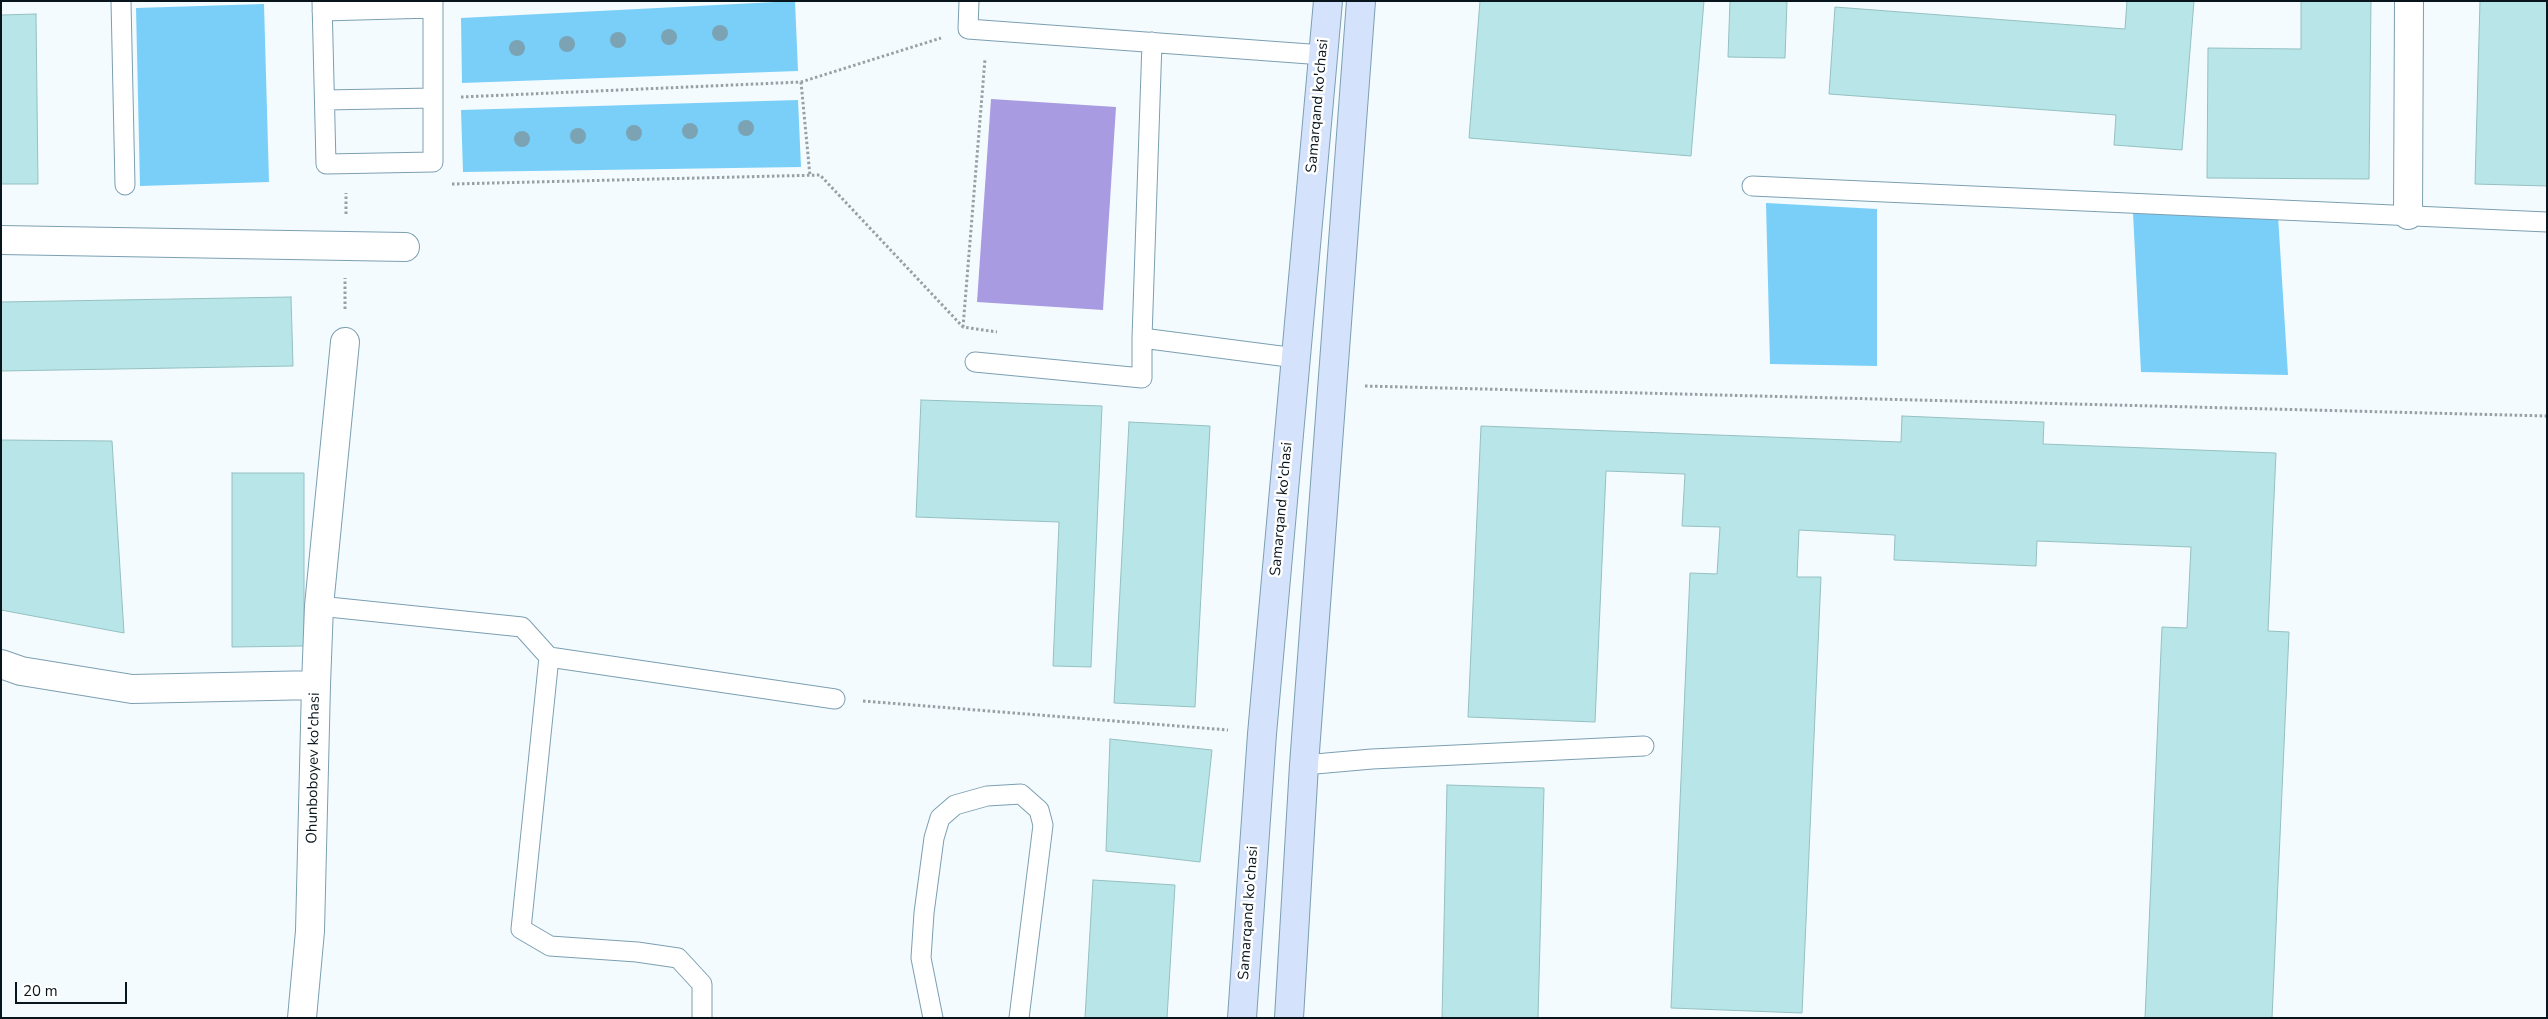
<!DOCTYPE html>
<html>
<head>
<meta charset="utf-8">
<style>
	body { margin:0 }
	#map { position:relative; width:2548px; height:1019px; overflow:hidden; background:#f3fbff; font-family:"Nunito Sans",sans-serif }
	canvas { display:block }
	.frame { position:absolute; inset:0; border:2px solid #08151c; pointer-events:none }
	.scale { position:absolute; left:15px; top:982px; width:112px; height:22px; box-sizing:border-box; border:2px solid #08151c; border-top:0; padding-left:6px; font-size:15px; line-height:18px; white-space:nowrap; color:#08151c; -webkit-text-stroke:4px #fff; paint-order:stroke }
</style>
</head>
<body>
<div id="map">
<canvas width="2548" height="1019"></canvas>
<div class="frame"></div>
<div class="scale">20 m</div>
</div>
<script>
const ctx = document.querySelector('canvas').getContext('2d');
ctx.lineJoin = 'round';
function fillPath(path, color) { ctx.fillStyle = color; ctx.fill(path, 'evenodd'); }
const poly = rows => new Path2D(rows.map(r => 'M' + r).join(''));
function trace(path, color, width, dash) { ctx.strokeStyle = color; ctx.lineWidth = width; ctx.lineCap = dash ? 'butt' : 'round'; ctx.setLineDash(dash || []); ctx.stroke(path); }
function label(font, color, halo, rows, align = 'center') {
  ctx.font = font + ' "Nunito Sans",sans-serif'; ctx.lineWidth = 5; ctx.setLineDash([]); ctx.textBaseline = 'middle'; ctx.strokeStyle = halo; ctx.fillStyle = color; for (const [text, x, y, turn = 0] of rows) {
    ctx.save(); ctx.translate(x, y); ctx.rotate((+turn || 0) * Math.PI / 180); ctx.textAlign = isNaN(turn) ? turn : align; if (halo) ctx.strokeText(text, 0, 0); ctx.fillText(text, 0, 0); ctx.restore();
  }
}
fillPath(poly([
	[795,1,798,71,462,83,461,18],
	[264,4,269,182,140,186,136,8],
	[798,100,801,167,463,172,461,110],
	[1766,203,1877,209,1877,366,1770,364],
	[2133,213,2278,216,2288,375,2141,372]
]), '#7acff8');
fillPath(poly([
	[991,99,1116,107,1103,310,977,302]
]), '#a89be1');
const building = poly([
	[1480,1,1704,1,1691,156,1469,138,1480,1],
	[1730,1,1787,1,1785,58,1728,57,1730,1],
	[2127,1,2194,1,2182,150,2114,145,2116,115,1829,94,1835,7,2125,29,2127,1],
	[2301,1,2371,1,2369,179,2207,178,2208,48,2301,49,2301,1],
	[2480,1,2547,1,2547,186,2475,184,2480,1],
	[36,14,38,184,1,184,1,15,36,14],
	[291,297,293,366,1,371,1,302,291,297],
	[921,400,1102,406,1091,667,1053,666,1059,522,916,517,921,400],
	[1902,416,2044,422,2043,444,2276,453,2268,631,2289,632,2272,1018,2145,1018,2162,627,2187,628,2191,547,2037,541,2036,566,1894,560,1895,535,1799,530,1797,577,1821,577,1802,1013,1671,1008,1690,573,1717,574,1720,527,1682,526,1685,474,1606,471,1595,722,1468,717,1481,426,1901,442,1902,416],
	[1129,422,1210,426,1195,707,1114,703,1129,422],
	[1,440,112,441,124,633,1,610,1,440],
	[232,473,304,473,304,646,232,647,232,473],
	[1110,739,1212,750,1200,862,1106,851,1110,739],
	[1447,785,1544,788,1538,1018,1442,1018,1447,785],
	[1093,880,1175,885,1167,1018,1085,1018,1093,880]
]);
fillPath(building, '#b8e5e7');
trace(building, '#94c0c2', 1);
const service = poly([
	[121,1,125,185],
	[322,1,326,164,433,162,433,1],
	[969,1,968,29,1323,55],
	[322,11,433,8],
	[1152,42,1142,338,1296,358],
	[325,100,433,98],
	[1752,186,2547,222],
	[975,362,1142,378,1142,338],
	[319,606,522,627,549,657,835,699],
	[549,657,521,929,550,946,637,952,678,958,702,984,702,1018],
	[1304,765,1372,759,1644,746],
	[933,1018,921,958,924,913,934,838,940,818,955,805,987,796,1021,794,1039,810,1043,825,1019,1018]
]);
const minor = poly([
	[2408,215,2409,1],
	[1,240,405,247],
	[1,664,21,671,132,689,316,685,310,931,302,1018],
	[316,685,319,606,345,342]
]);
const secondary = poly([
	[1242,1018,1262,734,1328,1],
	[1289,1018,1304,765,1361,1]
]);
trace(service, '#7c9fb1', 21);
trace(minor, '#7c9fb1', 30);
trace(secondary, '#7c9fb1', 30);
trace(poly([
	[801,82,810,176],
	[461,97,801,82,941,38],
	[452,184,820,175,963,327,997,332],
	[346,214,346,193],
	[345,309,345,278],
	[963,327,985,59],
	[1365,386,2547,416],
	[863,701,1228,730]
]), '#96a0a5', 3, [2.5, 2.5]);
trace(service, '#fff', 19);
trace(minor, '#fff', 28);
trace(secondary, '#d4e2fc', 28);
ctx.fillStyle = '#7ba3b4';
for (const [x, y] of [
	[720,33],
	[669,37],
	[618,40],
	[567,44],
	[517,48],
	[746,128],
	[690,131],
	[634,133],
	[578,136],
	[522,139]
]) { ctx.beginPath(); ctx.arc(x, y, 8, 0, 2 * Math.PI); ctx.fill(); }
label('15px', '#08151c', '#fff', [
	["Samarqand ko'chasi",1318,106,-85],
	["Samarqand ko'chasi",1282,509,-85],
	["Ohunboboyev ko'chasi",314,768,-89],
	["Samarqand ko'chasi",1249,913,-86]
]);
</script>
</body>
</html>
